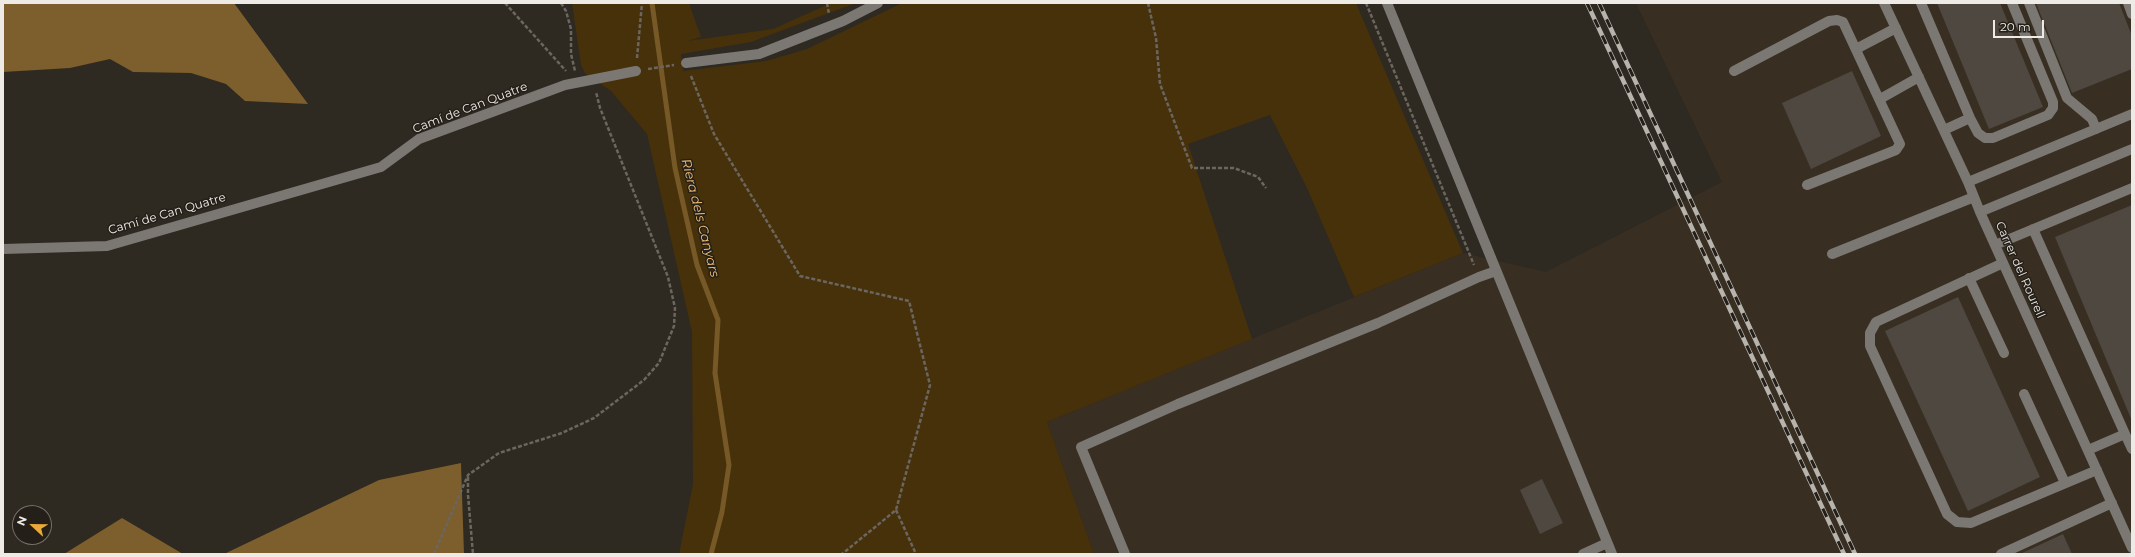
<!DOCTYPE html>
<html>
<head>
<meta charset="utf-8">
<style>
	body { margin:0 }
	#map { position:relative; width:2135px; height:557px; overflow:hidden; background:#2e2921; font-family:Montserrat,sans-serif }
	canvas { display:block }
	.frame { position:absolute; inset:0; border:4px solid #eeeae5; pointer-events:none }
	.north { position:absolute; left:12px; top:505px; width:40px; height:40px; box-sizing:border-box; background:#241f18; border:1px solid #75706a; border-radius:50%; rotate:292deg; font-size:11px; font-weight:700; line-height:16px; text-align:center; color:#eeeae5 }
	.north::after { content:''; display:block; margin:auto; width:14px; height:18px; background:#eaaa39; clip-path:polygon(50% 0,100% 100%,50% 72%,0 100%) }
	.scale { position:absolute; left:1993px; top:20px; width:51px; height:18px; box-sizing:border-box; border:2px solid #eeeae5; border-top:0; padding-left:5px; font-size:12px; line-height:14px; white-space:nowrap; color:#eeeae5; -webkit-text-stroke:3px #241f18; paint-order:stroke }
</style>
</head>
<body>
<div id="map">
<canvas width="2135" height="557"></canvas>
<div class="frame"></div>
<div class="north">N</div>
<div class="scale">20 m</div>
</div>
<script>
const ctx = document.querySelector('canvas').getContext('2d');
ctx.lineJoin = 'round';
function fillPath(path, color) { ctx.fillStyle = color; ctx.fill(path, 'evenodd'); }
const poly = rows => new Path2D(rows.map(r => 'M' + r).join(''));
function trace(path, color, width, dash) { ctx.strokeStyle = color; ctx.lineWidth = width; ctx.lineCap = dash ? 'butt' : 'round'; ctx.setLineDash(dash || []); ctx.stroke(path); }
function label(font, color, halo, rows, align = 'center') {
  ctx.font = font + ' Montserrat,sans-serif'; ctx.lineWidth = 3; ctx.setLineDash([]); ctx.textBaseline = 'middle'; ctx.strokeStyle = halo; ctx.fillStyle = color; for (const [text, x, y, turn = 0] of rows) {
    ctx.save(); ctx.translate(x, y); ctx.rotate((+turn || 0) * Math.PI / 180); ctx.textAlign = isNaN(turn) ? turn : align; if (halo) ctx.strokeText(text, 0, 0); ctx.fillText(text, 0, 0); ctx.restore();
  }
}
fillPath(poly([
	[1636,3,2132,3,2132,554,1094,554,1047,422,1463,253,1546,272,1722,182]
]), '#382f22');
fillPath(poly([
	[572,3,689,3,701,37,687,41,773,29,831,3,856,3,751,42,681,54,683,71,766,61,807,49,902,3,1356,3,1463,253,1354,297,1307,188,1270,115,1188,144,1252,339,1047,422,1094,554,679,554,693,484,692,332,647,134,611,91,585,73,581,65]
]), '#47310a');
fillPath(poly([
	[3,3,234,3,308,104,245,101,226,84,191,73,133,72,110,59,70,68,3,72],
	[461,463,464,554,224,554,379,480],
	[122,518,183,554,64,554]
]), '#7d5e2d');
trace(poly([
	[652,3,675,168,697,265,718,320,715,373,729,465,722,512,711,554]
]), '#775827', 5);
fillPath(poly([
	[1937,3,2000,3,2043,107,1989,129],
	[2036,3,2119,3,2132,36,2132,69,2072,93],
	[1852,71,1881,136,1811,169,1782,103],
	[2132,205,2132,421,2055,237],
	[1958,297,2040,477,1968,511,1885,331],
	[1542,479,1563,523,1540,534,1520,490],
	[2063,534,2072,554,2020,554]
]), '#4e4840');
trace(poly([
	[505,3,566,71],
	[561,3,566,11,571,29,571,54,575,71],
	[827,3,829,14],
	[1148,3,1156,38,1160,84,1192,168,1234,168,1258,177,1266,188],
	[1366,3,1474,265],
	[637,58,642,3],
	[648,69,674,65],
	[691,76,714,134,800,276,909,301,930,385,896,510,842,554],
	[468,477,468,495,473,554],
	[896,510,916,554],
	[434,554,468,475,499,453,562,433,594,418,644,380,659,363,674,326,675,308,668,277,600,108,596,92]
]), '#6b665f', 2.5, [4, 2]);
trace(poly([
	[1387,3,1612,554],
	[1884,3,1968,182,1980,212,2132,548],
	[1921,3,1970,118,1978,133,1985,138,1993,138,2048,115,2053,108,2053,102,2012,3],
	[2029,3,2067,98,2092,119,2096,129],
	[2128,3,2132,14],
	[1856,49,1896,28],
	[686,63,759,54,843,21,878,3],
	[1734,71,1829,21,1837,20,1843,22,1900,144,1896,150,1807,185],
	[1880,99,1919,77],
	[1944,130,1970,118],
	[1968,182,2132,114],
	[1980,212,2132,149],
	[2033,229,2125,434],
	[1995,245,2132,188],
	[3,249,107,246,381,167,419,139,565,85,636,71],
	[1832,254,1974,197],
	[2003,263,1876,322,1870,333,1870,346,1947,514,1957,522,1971,523,2097,470],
	[1969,278,2004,353],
	[2024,394,2065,483],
	[2088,450,2125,434,2132,449],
	[1125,554,1081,447,1178,404,1378,323,1479,277,1496,271],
	[1583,554,1607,543],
	[2001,554,2112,503]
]), '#7b7874', 10);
const rail = poly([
	[1587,3,1844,554],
	[1599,3,1855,554]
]);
trace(rail, '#b7b3ad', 4.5);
trace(rail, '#241f18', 3, [9]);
label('12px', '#eeeae5', '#241f18', [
	["Camí de Can Quatre",470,108,-21],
	["Camí de Can Quatre",167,214,-16],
	["Carrer del Rourell",2020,270,66]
]);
label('italic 13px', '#f0c076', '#241f18', [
	["Riera dels Canyars",700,218,76]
]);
</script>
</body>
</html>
